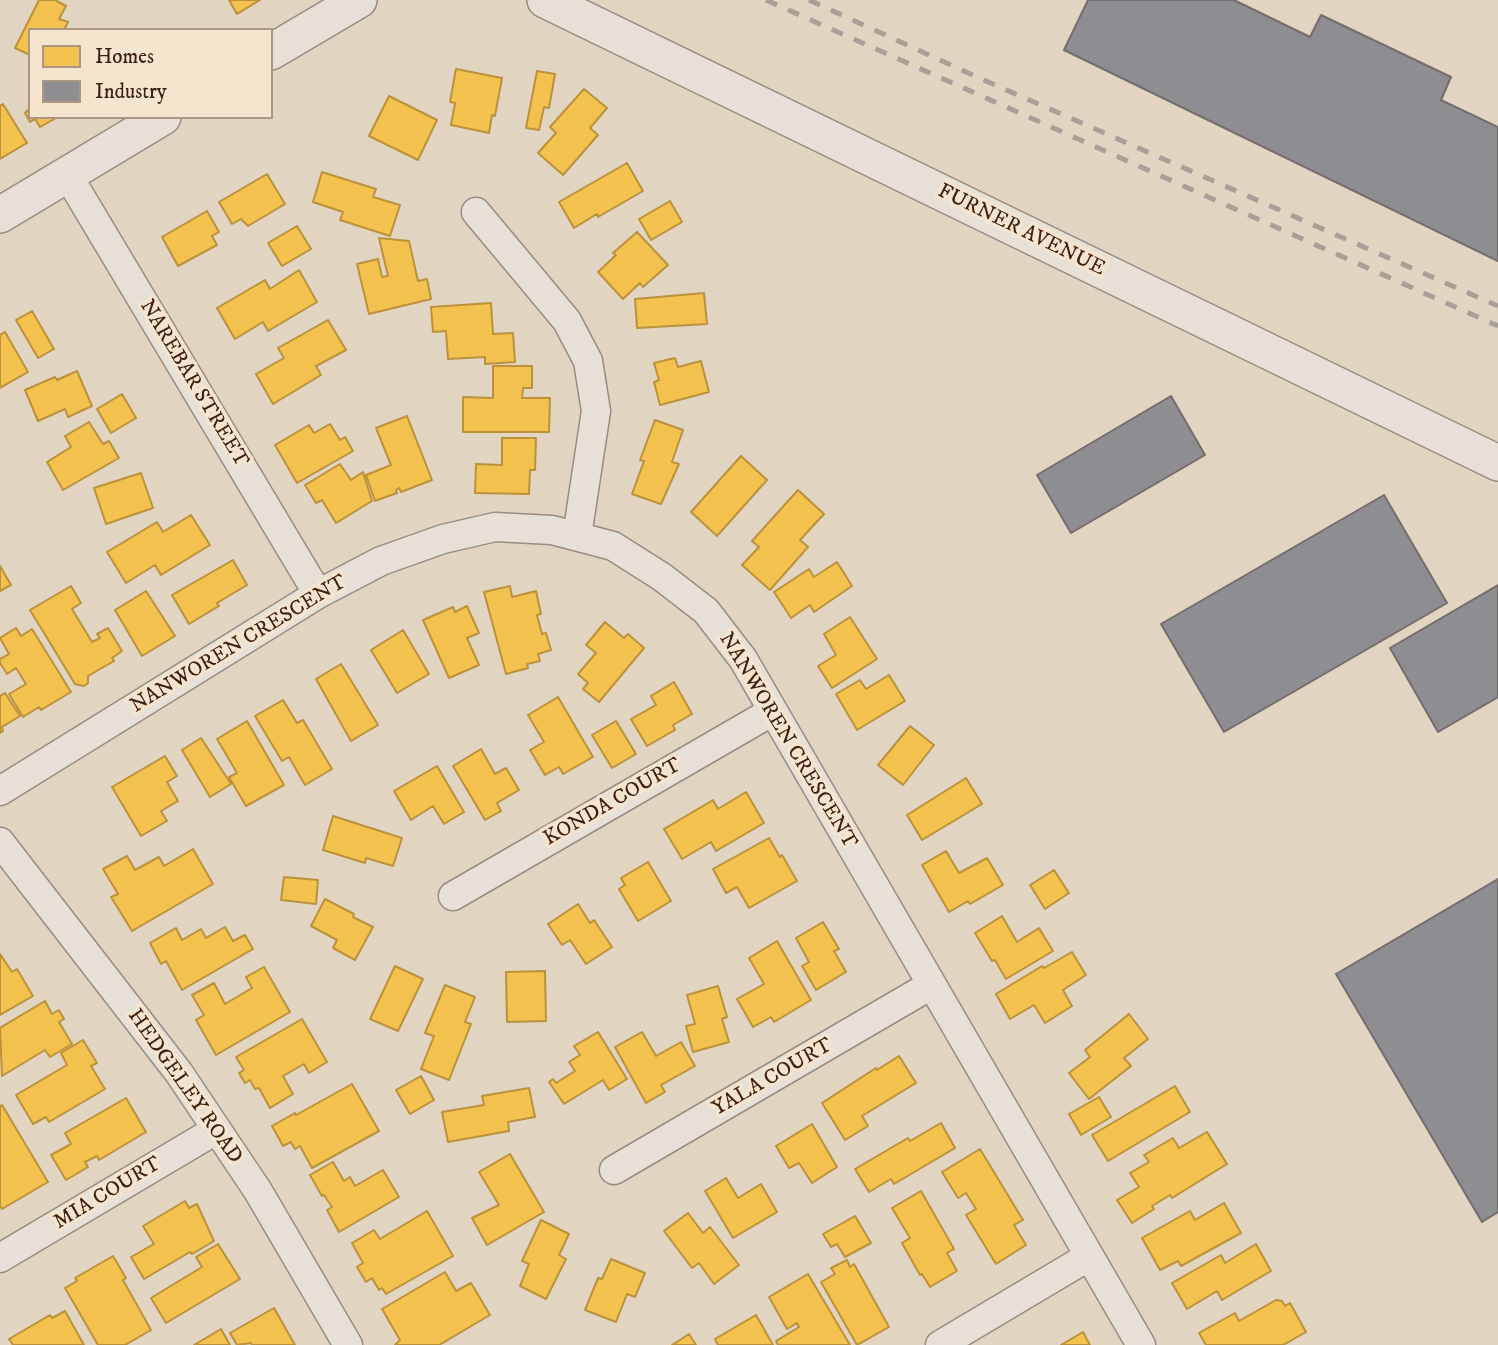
<!DOCTYPE html>
<html>
<head>
<meta charset="utf-8">
<style>
	body { margin:0 }
	#map { position:relative; width:1498px; height:1345px; overflow:hidden; background:#e1d4c1; font-family:"IM FELL DW Pica",serif }
	canvas { display:block }
	.legend { position:absolute; left:28px; top:28px; width:245px; height:91px; box-sizing:border-box; background:#f5e4ce; border:2px solid #ab9683; margin:0; padding:9px 12px; list-style:none; font-size:21px; color:#3d2012 }
	.legend li { display:flex; align-items:center; gap:14px; height:35px }
	.legend b { width:35px; border:2px solid #ab9683 }
</style>
</head>
<body>
<div id="map">
<canvas width="1498" height="1345"></canvas>
<ul class="legend">
<li><b style="height:19px;background:#f2c14e"></b>Homes</li>
<li><b style="height:19px;background:#8d8d92"></b>Industry</li>
</ul>
</div>
<script>
const ctx = document.querySelector('canvas').getContext('2d');
ctx.lineJoin = 'round';
function fillPath(path, color) { ctx.fillStyle = color; ctx.fill(path, 'evenodd'); }
const poly = rows => new Path2D(rows.map(r => 'M' + r).join(''));
function trace(path, color, width, dash) { ctx.strokeStyle = color; ctx.lineWidth = width; ctx.lineCap = dash ? 'butt' : 'round'; ctx.setLineDash(dash || []); ctx.stroke(path); }
function label(font, color, halo, rows, align = 'center') {
  ctx.font = font + ' "IM FELL DW Pica",serif'; ctx.lineWidth = 7; ctx.setLineDash([]); ctx.textBaseline = 'middle'; ctx.strokeStyle = halo; ctx.fillStyle = color; for (const [text, x, y, turn = 0] of rows) {
    ctx.save(); ctx.translate(x, y); ctx.rotate((+turn || 0) * Math.PI / 180); ctx.textAlign = isNaN(turn) ? turn : align; if (halo) ctx.strokeText(text, 0, 0); ctx.fillText(text, 0, 0); ctx.restore();
  }
}
const homes = poly([
	[39,0,55,0,66,6,59,19,68,22,64,30,30,30,30,55,15,48,39,0],
	[229,0,260,0,237,14,229,0],
	[456,69,502,78,495,116,492,115,489,133,451,125,455,103,450,102,456,69],
	[537,71,555,74,549,108,544,107,539,130,526,128,537,71],
	[584,89,607,108,590,128,598,135,563,175,538,153,556,133,550,127,584,89],
	[389,96,437,120,418,160,369,136,389,96],
	[3,104,27,143,0,159,0,106,3,104],
	[30,108,30,117,58,117,40,127,35,119,30,122,25,113,30,108],
	[627,163,643,191,598,217,597,214,574,228,559,202,627,163],
	[322,172,376,189,373,197,400,205,390,236,340,220,343,212,313,202,322,172],
	[267,174,285,204,248,226,241,219,232,224,219,202,267,174],
	[670,201,682,222,651,240,639,219,670,201],
	[207,211,219,232,212,236,217,245,178,266,162,237,207,211],
	[297,226,311,249,282,266,268,243,297,226],
	[637,232,668,265,643,287,640,283,623,299,598,272,616,255,613,253,637,232],
	[379,238,409,241,418,281,427,279,431,299,369,314,357,264,378,259,382,277,388,276,379,238],
	[299,270,317,302,268,331,263,322,235,339,217,308,265,280,270,289,299,270],
	[704,293,707,324,637,328,635,299,704,293],
	[491,303,493,334,513,333,515,362,485,364,485,357,448,359,446,331,433,332,431,307,491,303],
	[32,311,54,349,38,358,16,320,32,311],
	[328,320,346,350,316,366,321,375,273,404,256,374,284,358,278,348,328,320],
	[5,332,28,372,0,388,0,335,5,332],
	[675,358,678,367,701,361,709,392,660,405,654,382,659,380,654,363,675,358],
	[493,366,532,366,532,388,523,388,522,398,550,398,549,432,463,432,463,397,493,398,493,366],
	[77,371,92,406,68,417,65,409,38,421,25,390,55,377,57,380,77,371],
	[122,394,136,418,111,433,97,409,122,394],
	[407,416,432,480,401,492,399,488,396,490,397,493,375,501,366,475,391,465,376,428,407,416],
	[655,420,683,430,672,462,679,464,661,504,632,494,644,461,640,460,655,420],
	[89,422,103,444,109,441,119,458,63,490,47,462,71,447,65,436,89,422],
	[330,424,340,440,345,437,353,451,297,483,275,445,309,425,314,433,330,424],
	[502,438,536,438,535,470,530,470,529,494,475,493,476,464,502,465,502,438],
	[741,456,767,480,717,536,691,512,741,456],
	[340,464,351,480,363,472,372,501,336,523,322,500,316,503,305,485,340,464],
	[141,473,153,508,106,524,94,488,141,473],
	[798,490,824,514,800,540,808,547,770,590,742,565,759,547,752,541,798,490],
	[191,515,210,545,161,575,155,565,126,583,107,552,157,522,163,532,191,515],
	[233,560,247,585,217,603,219,606,189,624,172,595,233,560],
	[837,562,852,586,814,612,810,605,791,618,774,592,809,569,814,577,837,562],
	[0,566,11,585,0,591,0,566],
	[71,586,81,603,72,609,92,642,100,638,97,634,108,628,122,651,112,658,114,661,88,676,88,683,84,686,75,684,30,610,71,586],
	[510,586,512,597,536,591,541,614,537,615,542,634,546,633,551,650,538,654,540,661,527,664,528,668,506,674,484,592,510,586],
	[146,591,175,636,142,656,115,610,146,591],
	[467,606,479,633,467,638,479,665,449,678,423,620,453,607,455,612,467,606],
	[850,617,877,659,832,688,818,666,836,655,824,634,850,617],
	[605,622,624,638,628,634,644,648,599,702,583,689,588,683,578,674,596,653,586,645,605,622],
	[16,628,21,636,32,629,71,692,41,710,39,707,23,717,9,694,26,684,16,668,7,674,0,663,0,659,9,654,0,638,16,628],
	[403,630,429,674,397,693,371,650,403,630],
	[341,664,378,725,351,741,316,679,341,664],
	[889,675,905,701,857,730,836,694,860,680,866,689,889,675],
	[674,682,692,714,673,725,675,730,647,746,631,719,656,705,651,696,674,682],
	[5,693,20,716,2,727,3,731,0,733,0,696,5,693],
	[558,697,593,757,563,774,559,767,545,775,530,750,544,742,528,715,558,697],
	[283,700,297,723,303,720,332,769,305,785,289,757,282,761,255,716,283,700],
	[247,721,284,785,246,806,229,777,237,773,217,739,247,721],
	[616,721,636,754,612,768,592,735,616,721],
	[910,726,934,745,903,785,878,765,910,726],
	[201,738,231,784,210,797,182,750,201,738],
	[481,749,495,774,506,768,519,790,497,803,501,811,485,820,453,766,481,749],
	[165,756,177,776,167,782,178,801,161,811,167,821,141,836,112,787,165,756],
	[437,766,464,812,444,824,433,806,411,820,394,791,437,766],
	[966,778,982,804,922,840,907,815,966,778],
	[746,792,764,823,716,851,711,842,682,859,664,829,713,800,718,809,746,792],
	[333,816,402,838,393,866,366,858,365,863,323,850,333,816],
	[769,838,780,857,782,855,797,881,749,908,737,887,726,893,713,869,769,838],
	[193,849,213,884,132,931,111,897,118,894,103,869,127,856,135,870,159,857,164,866,193,849],
	[946,851,959,873,987,858,1003,885,970,904,968,901,949,912,922,865,946,851],
	[648,862,671,901,638,921,619,889,625,885,621,878,648,862],
	[1054,870,1069,893,1045,909,1030,885,1054,870],
	[284,877,318,880,316,904,281,900,284,877],
	[325,899,354,914,353,917,373,927,355,960,333,948,337,940,311,926,325,899],
	[578,904,590,923,594,920,612,947,586,964,570,940,562,945,548,924,578,904],
	[1002,916,1017,942,1039,928,1053,951,1006,979,995,960,992,961,975,933,1002,916],
	[823,922,839,949,834,951,846,972,816,990,802,966,809,962,796,938,823,922],
	[225,927,233,941,245,935,253,949,182,990,166,961,161,964,150,943,176,928,182,940,201,929,206,938,225,927],
	[777,941,811,1000,774,1022,771,1017,753,1027,737,999,764,984,749,958,777,941],
	[1072,952,1086,975,1063,990,1072,1006,1045,1023,1034,1005,1010,1019,996,994,1042,966,1044,968,1072,952],
	[0,954,12,972,17,969,33,996,0,1015,0,954],
	[395,966,423,979,398,1031,370,1019,395,966],
	[264,967,290,1012,216,1055,196,1020,204,1015,192,995,214,983,225,1004,252,988,246,977,264,967],
	[545,971,546,1021,507,1022,506,972,545,971],
	[445,985,475,997,465,1022,471,1024,449,1080,421,1069,434,1036,425,1033,445,985],
	[718,986,727,1017,722,1019,729,1042,693,1052,686,1026,695,1024,687,995,718,986],
	[45,1001,52,1014,59,1010,64,1019,59,1022,72,1044,50,1057,45,1050,2,1076,0,1028,45,1001],
	[1129,1014,1148,1039,1124,1058,1131,1066,1089,1099,1069,1073,1090,1057,1085,1050,1129,1014],
	[302,1019,327,1062,309,1073,304,1064,283,1076,293,1094,270,1108,259,1088,255,1089,250,1080,245,1083,239,1073,244,1070,236,1057,302,1019],
	[598,1032,627,1079,609,1090,603,1080,564,1104,549,1082,553,1079,556,1083,575,1071,569,1062,580,1055,574,1046,598,1032],
	[642,1032,656,1056,681,1042,695,1066,661,1085,665,1092,646,1103,615,1047,642,1032],
	[83,1040,97,1063,91,1066,105,1089,49,1122,46,1117,33,1124,16,1095,67,1065,61,1053,83,1040],
	[899,1056,916,1083,862,1116,868,1126,845,1140,822,1103,876,1068,877,1070,899,1056],
	[421,1076,434,1100,410,1114,396,1090,421,1076],
	[352,1084,379,1131,312,1168,300,1146,295,1149,291,1142,283,1146,272,1126,295,1113,296,1115,352,1084],
	[1175,1086,1190,1112,1108,1161,1092,1135,1175,1086],
	[529,1088,535,1117,508,1122,509,1131,448,1142,442,1112,484,1105,482,1096,529,1088],
	[1099,1097,1111,1117,1081,1135,1069,1114,1099,1097],
	[126,1098,146,1132,99,1160,97,1156,85,1162,88,1167,66,1180,51,1155,71,1144,65,1133,126,1098],
	[2,1105,48,1182,2,1209,0,1206,0,1106,2,1105],
	[941,1123,955,1148,894,1184,891,1179,869,1192,855,1169,908,1138,910,1141,941,1123],
	[812,1124,837,1167,812,1183,799,1163,789,1168,776,1146,812,1124],
	[1207,1132,1227,1164,1172,1198,1170,1195,1152,1206,1154,1209,1132,1223,1117,1200,1139,1187,1130,1173,1149,1162,1144,1155,1173,1138,1179,1148,1207,1132],
	[980,1149,1023,1220,1014,1225,1026,1245,996,1264,966,1215,976,1209,966,1193,958,1198,942,1172,980,1149],
	[510,1154,544,1212,487,1245,472,1218,499,1205,479,1172,510,1154],
	[333,1162,344,1181,350,1177,355,1186,383,1170,399,1197,339,1232,327,1210,332,1207,324,1195,322,1196,310,1175,333,1162],
	[726,1178,738,1198,761,1184,777,1212,733,1238,705,1191,726,1178],
	[921,1191,954,1249,947,1253,957,1271,930,1287,922,1274,920,1275,902,1243,910,1238,892,1208,921,1191],
	[185,1201,189,1208,197,1204,214,1241,192,1254,190,1252,144,1279,131,1257,154,1244,143,1226,185,1201],
	[1224,1203,1241,1233,1181,1266,1178,1261,1160,1270,1142,1238,1190,1211,1195,1220,1224,1203],
	[427,1211,453,1256,386,1294,382,1288,379,1290,372,1278,366,1282,357,1267,363,1263,352,1243,374,1230,380,1239,427,1211],
	[688,1213,703,1233,710,1227,739,1265,714,1284,699,1263,692,1268,664,1231,688,1213],
	[855,1216,871,1243,845,1257,837,1244,831,1247,823,1234,855,1216],
	[541,1220,569,1234,559,1255,566,1259,546,1299,520,1286,529,1264,522,1261,541,1220],
	[218,1244,240,1279,166,1323,151,1298,202,1267,196,1257,218,1244],
	[1256,1244,1271,1271,1222,1300,1217,1291,1187,1309,1172,1283,1221,1255,1225,1263,1256,1244],
	[113,1256,126,1278,123,1280,151,1330,125,1345,98,1345,65,1288,77,1281,75,1278,113,1256],
	[611,1259,645,1273,635,1297,627,1294,616,1322,585,1310,598,1278,602,1279,611,1259],
	[847,1260,850,1267,854,1264,889,1327,857,1345,821,1282,835,1274,831,1268,847,1260],
	[445,1272,456,1291,471,1283,490,1315,439,1345,395,1345,400,1340,382,1309,445,1272],
	[808,1274,850,1345,778,1345,776,1341,799,1327,797,1323,787,1329,769,1297,808,1274],
	[1276,1300,1282,1301,1285,1306,1290,1303,1306,1332,1283,1345,1206,1345,1199,1333,1235,1313,1239,1321,1276,1300],
	[274,1308,295,1345,252,1345,251,1343,237,1345,230,1333,274,1308],
	[65,1311,84,1345,13,1345,9,1339,50,1315,52,1318,65,1311],
	[756,1315,773,1345,718,1345,715,1339,756,1315],
	[221,1329,230,1345,194,1345,221,1329],
	[1083,1332,1090,1345,1061,1345,1083,1332],
	[689,1334,696,1345,672,1345,689,1334]
]);
fillPath(homes, '#f2c14e');
trace(homes, '#bc913c', 2);
const industry = poly([
	[1088,0,1234,0,1310,37,1321,15,1451,77,1441,100,1498,127,1498,261,1064,50,1088,0],
	[1171,396,1205,455,1071,533,1037,475,1171,396],
	[1384,495,1447,603,1224,732,1161,624,1384,495],
	[1498,585,1498,697,1438,732,1390,648,1498,585],
	[1498,879,1498,1212,1482,1222,1336,974,1498,879]
]);
fillPath(industry, '#8d8d92');
trace(industry, '#756c6c', 2);
const minor = poly([
	[67,174,318,594],
	[476,212,567,321,588,361,596,411,577,536],
	[0,791,318,594,381,561,443,539,495,527,552,530,613,546,662,577,706,611,743,659,1141,1345],
	[0,842,179,1073,258,1191,348,1345],
	[453,896,773,711],
	[614,1170,931,985],
	[0,1258,216,1130],
	[940,1345,1088,1257]
]);
const tertiary = poly([
	[545,0,1498,463],
	[271,52,359,0],
	[0,215,163,117]
]);
trace(minor, '#978c80', 31);
trace(tertiary, '#978c80', 38);
trace(minor, '#e7e0d7', 28);
trace(tertiary, '#e7e0d7', 35);
trace(poly([
	[766,0,1498,326],
	[809,0,986,81,1498,306]
]), '#a8a097', 5, [12, 12]);
label('21px', '#3d2012', '#f5e4ce', [
	["FURNER AVENUE",1021,231,26],
	["NAREBAR STREET",193,384,59],
	["NANWOREN CRESCENT",239,645,-31],
	["NANWOREN CRESCENT",787,741,59],
	["KONDA COURT",613,803,-30],
	["YALA COURT",773,1078,-30],
	["HEDGELEY ROAD",184,1087,55],
	["MIA COURT",108,1194,-31]
]);
</script>
</body>
</html>
